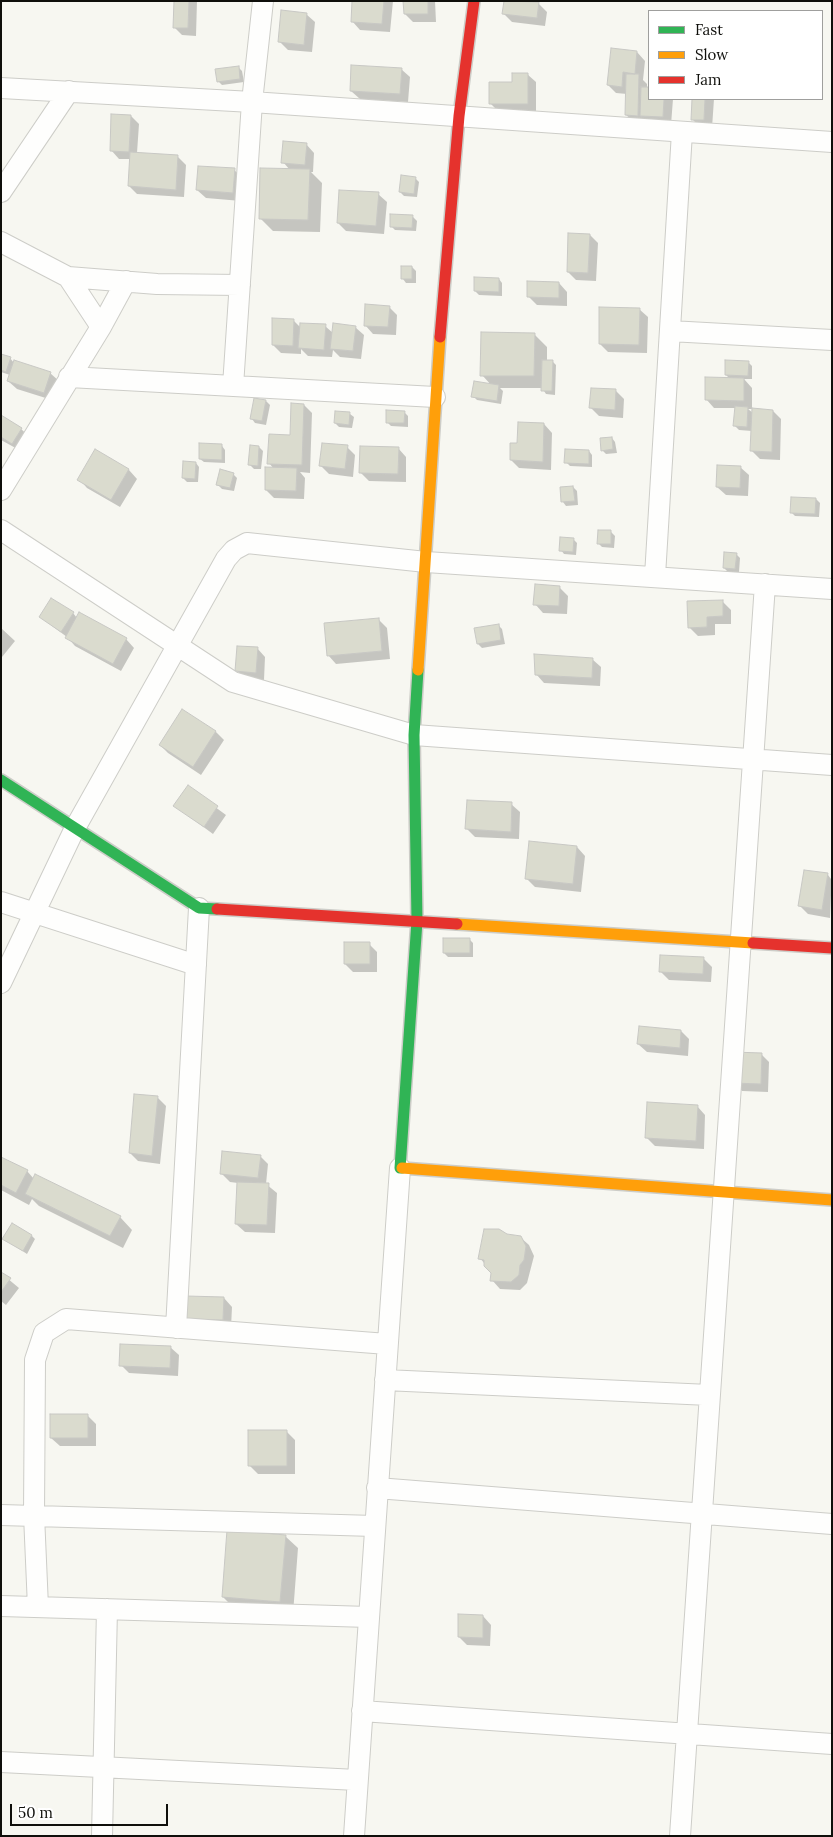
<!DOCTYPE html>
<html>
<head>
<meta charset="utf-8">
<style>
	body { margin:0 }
	#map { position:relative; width:833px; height:1837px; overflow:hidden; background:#f7f7f1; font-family:Lora,serif }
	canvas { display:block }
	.frame { position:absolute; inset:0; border:2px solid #0f0f0b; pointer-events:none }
	.legend { position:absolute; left:648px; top:10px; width:175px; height:90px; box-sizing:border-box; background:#fff; border:1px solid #9f9f9d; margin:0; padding:6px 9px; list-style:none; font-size:15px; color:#0f0f0b }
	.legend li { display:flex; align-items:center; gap:10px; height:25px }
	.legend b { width:25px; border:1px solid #9f9f9d }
	.scale { position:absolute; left:10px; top:1804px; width:158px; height:22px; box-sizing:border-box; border:2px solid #0f0f0b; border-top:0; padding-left:6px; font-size:15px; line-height:18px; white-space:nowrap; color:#0f0f0b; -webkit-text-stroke:4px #fff; paint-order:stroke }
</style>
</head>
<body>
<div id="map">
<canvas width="833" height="1837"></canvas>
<div class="frame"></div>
<ul class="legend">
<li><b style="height:6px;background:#30b455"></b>Fast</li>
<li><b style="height:6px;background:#ff9f0a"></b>Slow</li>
<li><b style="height:6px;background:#e5322d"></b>Jam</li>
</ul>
<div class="scale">50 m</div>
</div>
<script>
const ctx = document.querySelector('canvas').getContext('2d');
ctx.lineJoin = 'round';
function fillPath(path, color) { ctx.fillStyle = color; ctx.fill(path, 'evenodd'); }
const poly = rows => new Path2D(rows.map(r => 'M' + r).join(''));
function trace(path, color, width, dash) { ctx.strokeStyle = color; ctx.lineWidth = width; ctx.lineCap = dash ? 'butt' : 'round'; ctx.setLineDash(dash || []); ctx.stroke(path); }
fillPath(poly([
	[175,1,197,1,196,36,182,35,174,27],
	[354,1,393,1,390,32,360,30,352,21],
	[404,1,435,1,436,22,413,22,405,14],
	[505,1,538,3,547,12,545,26,512,22,504,14],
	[306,14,315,22,312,52,288,50,279,41],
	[637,52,645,61,643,80,647,84,647,88,649,88,649,99,673,99,671,125,635,123,626,115,627,94,616,93,608,85],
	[238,67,242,71,244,82,222,85,218,81],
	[401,69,410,77,408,102,360,99,351,91],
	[527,74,536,82,536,112,499,112,490,103],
	[693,99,714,99,712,128,700,127,692,119],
	[131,116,139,124,137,153,178,157,186,165,184,197,137,194,129,186,131,159,119,159,111,150],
	[306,144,314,153,313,172,311,172,322,183,320,232,273,231,260,218,290,170,283,162],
	[234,170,243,178,241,201,206,198,197,190],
	[415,178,419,182,417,197,404,196,400,192],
	[378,194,387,202,384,234,346,231,338,223],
	[413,217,417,221,416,231,395,230,391,226],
	[590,235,598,243,596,281,576,280,568,272],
	[412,267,416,271,416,283,406,283,403,279],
	[499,279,502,283,502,296,479,295,475,291],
	[559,283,567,292,567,306,537,305,528,296],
	[389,307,397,315,396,335,373,334,365,325],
	[639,309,648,317,647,353,608,352,600,344],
	[293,320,301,328,325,326,333,333,355,327,364,335,361,359,340,357,333,350,332,357,308,356,301,349,301,354,281,353,273,345],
	[534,334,547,347,547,361,552,361,556,365,555,395,546,394,542,388,500,388,503,391,501,404,477,400,473,396,492,386,482,375],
	[1,356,10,358,14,363,50,373,59,381,52,400,17,389,8,381,10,375,1,372],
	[748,362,752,366,752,379,744,379,752,388,752,409,748,409,753,413,773,411,781,419,780,460,760,459,751,450,752,431,739,430,735,426,736,408,714,408,706,399,730,379,726,375],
	[616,391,624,399,623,418,599,416,591,408],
	[266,401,270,405,266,425,255,423,252,419],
	[304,405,312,413,310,473,300,472,305,478,304,499,274,498,266,490,274,469,269,463,291,436],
	[404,412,408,416,408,427,391,426,387,422],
	[350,414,354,417,352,428,339,427,335,423],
	[1,417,21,429,30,437,21,451,1,440],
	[544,424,552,433,551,470,519,468,511,460,518,444],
	[612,438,615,442,617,453,606,454,602,450],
	[222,446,225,450,225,463,204,462,200,459],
	[259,447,263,451,261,469,254,469,250,465],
	[347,447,355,455,353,477,329,474,321,466],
	[398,448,406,457,406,482,369,481,360,472],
	[95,451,129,470,137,479,120,507,87,488,79,479],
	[589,451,592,455,592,467,570,466,566,462],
	[196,463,199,467,198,482,187,482,183,478],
	[740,467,749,475,748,496,726,495,717,487],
	[233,474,237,478,234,491,222,489,218,485],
	[573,487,577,491,578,505,566,506,563,502],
	[816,499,820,503,819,517,795,516,791,512],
	[611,532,615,536,614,548,602,547,598,543],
	[573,539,577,543,576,555,564,554,561,550],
	[736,554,740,558,739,572,728,572,724,568],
	[559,587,568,596,567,614,543,613,535,604],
	[722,601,731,610,731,624,715,624,715,635,698,636,689,627],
	[73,613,77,618,126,639,134,648,121,671,75,646,67,637,40,617],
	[379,620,387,628,390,659,336,664,328,655],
	[498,625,502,629,505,644,482,648,478,644,475,629],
	[1,628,15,641,2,657,1,656],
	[257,648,265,657,264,680,245,679,236,670],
	[592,659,601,667,600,686,544,683,536,674],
	[183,711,216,732,224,740,201,775,168,753,160,745],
	[188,787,226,815,213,834,175,806],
	[511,804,520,812,519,839,475,837,467,829],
	[577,847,585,856,581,892,535,887,526,878],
	[832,873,830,918,808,914,799,905,828,875,831,879],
	[469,939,473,943,473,957,448,957,444,953],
	[369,944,377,952,377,972,353,972,345,964],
	[703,958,712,967,711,982,669,980,660,971],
	[681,1031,689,1039,688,1056,647,1052,638,1044],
	[761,1054,769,1062,768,1092,742,1091,734,1082],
	[158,1098,166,1106,160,1164,138,1161,130,1153],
	[697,1106,705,1115,704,1149,655,1146,646,1137],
	[260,1156,268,1164,266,1184,277,1193,275,1233,245,1232,236,1224,238,1183,230,1182,222,1174],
	[1,1158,27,1171,34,1179,120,1217,132,1230,123,1248,39,1206,32,1199,29,1205,1,1190],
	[506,1235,520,1237,529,1245,534,1256,527,1283,520,1290,500,1289,492,1280,492,1273,480,1258],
	[32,1236,35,1239,27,1254,4,1239],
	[1,1273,19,1288,6,1305,1,1301],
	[224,1298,232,1307,231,1328,186,1318],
	[170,1347,179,1355,178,1376,129,1373,121,1365],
	[87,1415,96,1424,96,1446,60,1446,51,1438],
	[286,1431,295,1440,295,1474,258,1474,250,1466],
	[285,1536,298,1548,293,1614,236,1610,223,1597],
	[483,1616,491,1625,490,1646,467,1645,459,1637]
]), '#0003');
const building = poly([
	[174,1,189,1,188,28,173,28,174,1],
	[352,1,384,1,382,24,351,22,352,1],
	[403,1,428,1,428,14,404,14,403,1],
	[504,1,539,2,537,18,502,14,504,1],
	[281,10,307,13,304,45,278,42,281,10],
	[611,48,637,51,635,74,623,72,622,87,607,85,611,48],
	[351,65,402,68,400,94,350,91,351,65],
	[239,66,240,79,217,82,215,69,239,66],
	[512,73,528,73,528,104,489,104,489,82,512,82,512,73],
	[626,74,639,74,638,116,625,115,626,74],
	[641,87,649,87,649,99,664,99,663,117,640,116,641,87],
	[692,99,705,99,704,120,691,120,692,99],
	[111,114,131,115,129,152,110,151,111,114],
	[283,141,307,143,305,165,281,163,283,141],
	[130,152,178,155,176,190,128,186,130,152],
	[198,166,235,168,233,193,196,190,198,166],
	[260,168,310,169,308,220,259,219,260,168],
	[401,175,416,177,414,194,399,192,401,175],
	[339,190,379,192,376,226,337,223,339,190],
	[390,214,413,215,412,228,390,227,390,214],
	[568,233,590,234,588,273,567,272,568,233],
	[401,266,412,266,412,279,401,279,401,266],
	[474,277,499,278,499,292,474,291,474,277],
	[527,281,559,282,559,298,527,297,527,281],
	[365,304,390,306,388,327,364,326,365,304],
	[599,307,640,308,639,345,599,344,599,307],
	[272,318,294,319,293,346,272,345,272,318],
	[300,323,326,324,324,350,298,348,300,323],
	[333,323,356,326,353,351,330,349,333,323],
	[481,332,535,333,534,376,480,376,481,332],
	[1,354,11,357,6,372,1,370,1,354],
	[14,360,51,372,44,393,7,381,14,360],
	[542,360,553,360,552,391,541,391,542,360],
	[725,360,749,361,748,376,725,375,725,360],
	[705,377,744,378,744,401,705,400,705,377],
	[474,381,499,385,497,401,471,397,474,381],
	[591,388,616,389,615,410,589,408,591,388],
	[254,398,266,400,262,421,250,419,254,398],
	[291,403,304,404,302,465,267,464,269,434,290,435,291,403],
	[735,406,748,407,747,427,733,426,735,406],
	[752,408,773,410,772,452,750,451,752,408],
	[386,410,405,411,404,423,386,423,386,410],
	[335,411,350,412,349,425,334,423,335,411],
	[1,415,22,428,12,444,1,437,1,415],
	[518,422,544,423,543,462,510,460,510,443,517,443,518,422],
	[612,437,613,449,601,451,600,438,612,437],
	[199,443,222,444,222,460,199,459,199,443],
	[322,443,348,445,345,469,319,466,322,443],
	[250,445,259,446,258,466,248,465,250,445],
	[360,446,399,447,398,474,359,473,360,446],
	[95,449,129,469,111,500,77,480,95,449],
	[565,449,589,450,589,464,564,463,565,449],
	[183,461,196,462,195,479,182,478,183,461],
	[717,465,741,466,740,488,716,487,717,465],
	[265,467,297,468,296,491,265,490,265,467],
	[220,469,234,473,230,488,216,485,220,469],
	[573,486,575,501,561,502,560,487,573,486],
	[791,497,816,498,815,514,790,513,791,497],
	[598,530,611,530,611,544,597,544,598,530],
	[560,537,574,538,573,552,559,551,560,537],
	[724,552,737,553,735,569,723,568,724,552],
	[535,584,560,586,559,606,533,605,535,584],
	[51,598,74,612,61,632,39,617,51,598],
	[723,600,723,616,707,617,707,627,688,628,687,601,723,600],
	[79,612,127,638,113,664,65,638,79,612],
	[379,618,382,651,327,656,324,623,379,618],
	[499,624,501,640,477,644,474,628,499,624],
	[237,646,258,647,256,673,235,671,237,646],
	[534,654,593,658,592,678,535,675,534,654],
	[182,709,216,731,193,767,159,745,182,709],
	[188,785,218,806,204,827,173,806,188,785],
	[467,800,512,802,511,832,465,829,467,800],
	[529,841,577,846,573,884,525,879,529,841],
	[804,870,828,873,822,910,798,906,804,870],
	[443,938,470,938,470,953,443,953,443,938],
	[344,942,370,942,370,964,344,964,344,942],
	[660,955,704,957,703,974,659,972,660,955],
	[639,1026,681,1030,680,1048,637,1044,639,1026],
	[733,1052,762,1053,761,1084,732,1083,733,1052],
	[134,1094,158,1096,152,1156,129,1153,134,1094],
	[647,1102,698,1105,696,1141,645,1138,647,1102],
	[222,1151,261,1155,258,1178,220,1174,222,1151],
	[1,1157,28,1170,16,1193,1,1185,1,1157],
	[35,1174,121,1216,110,1236,25,1194,35,1174],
	[237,1182,269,1183,267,1225,235,1224,237,1182],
	[12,1223,32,1235,23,1251,2,1239,12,1223],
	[484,1229,499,1229,507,1234,521,1236,526,1246,524,1260,520,1265,519,1275,511,1282,490,1281,491,1273,484,1266,484,1260,478,1259,484,1229],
	[1,1272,11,1278,1,1292,1,1272],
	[186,1296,224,1297,223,1320,185,1319,186,1296],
	[120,1344,171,1346,170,1368,119,1366,120,1344],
	[50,1414,88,1414,88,1438,50,1438,50,1414],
	[248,1430,287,1430,287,1466,248,1466,248,1430],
	[227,1530,286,1535,280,1602,222,1597,227,1530],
	[458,1614,483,1615,483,1638,458,1637,458,1614]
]);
fillPath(building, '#dadbce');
trace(building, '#c8c8c4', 1);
const street = poly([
	[1,88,252,102,832,142],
	[1,192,69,91],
	[1,242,68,277,157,284,240,285],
	[68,277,101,327],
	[670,331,832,340],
	[69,377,435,397],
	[233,386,252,102,263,1],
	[1,490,101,327,126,281],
	[1,530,233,682,414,735,832,765],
	[655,576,682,132],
	[1,902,196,965],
	[1,983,75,828,226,559,234,550,247,543,426,562,832,589],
	[176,1328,199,908],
	[385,1380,709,1395],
	[377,1488,832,1524],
	[1,1515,374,1526],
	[1,1606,369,1617],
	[38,1607,34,1515,35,1360,44,1333,66,1319,387,1344],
	[362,1711,832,1744],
	[1,1762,357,1780],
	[102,1836,107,1609],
	[354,1836,400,1168],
	[680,1836,765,584]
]);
const fast = poly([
	[1,780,199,908,217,909],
	[402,1168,400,1168,417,921,414,735,418,670]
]);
const slow = poly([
	[418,670,440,337],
	[457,924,753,943],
	[402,1168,832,1200]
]);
const jam = poly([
	[440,337,459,116,474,1],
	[217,909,457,924],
	[753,943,832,948]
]);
trace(street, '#cdcdc8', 22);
trace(fast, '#cdcdc8', 14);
trace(slow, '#cdcdc8', 14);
trace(jam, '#cdcdc8', 14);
trace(street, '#fefefd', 20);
trace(fast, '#30b455', 11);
trace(slow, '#ff9f0a', 11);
trace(jam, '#e5322d', 11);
</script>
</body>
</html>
